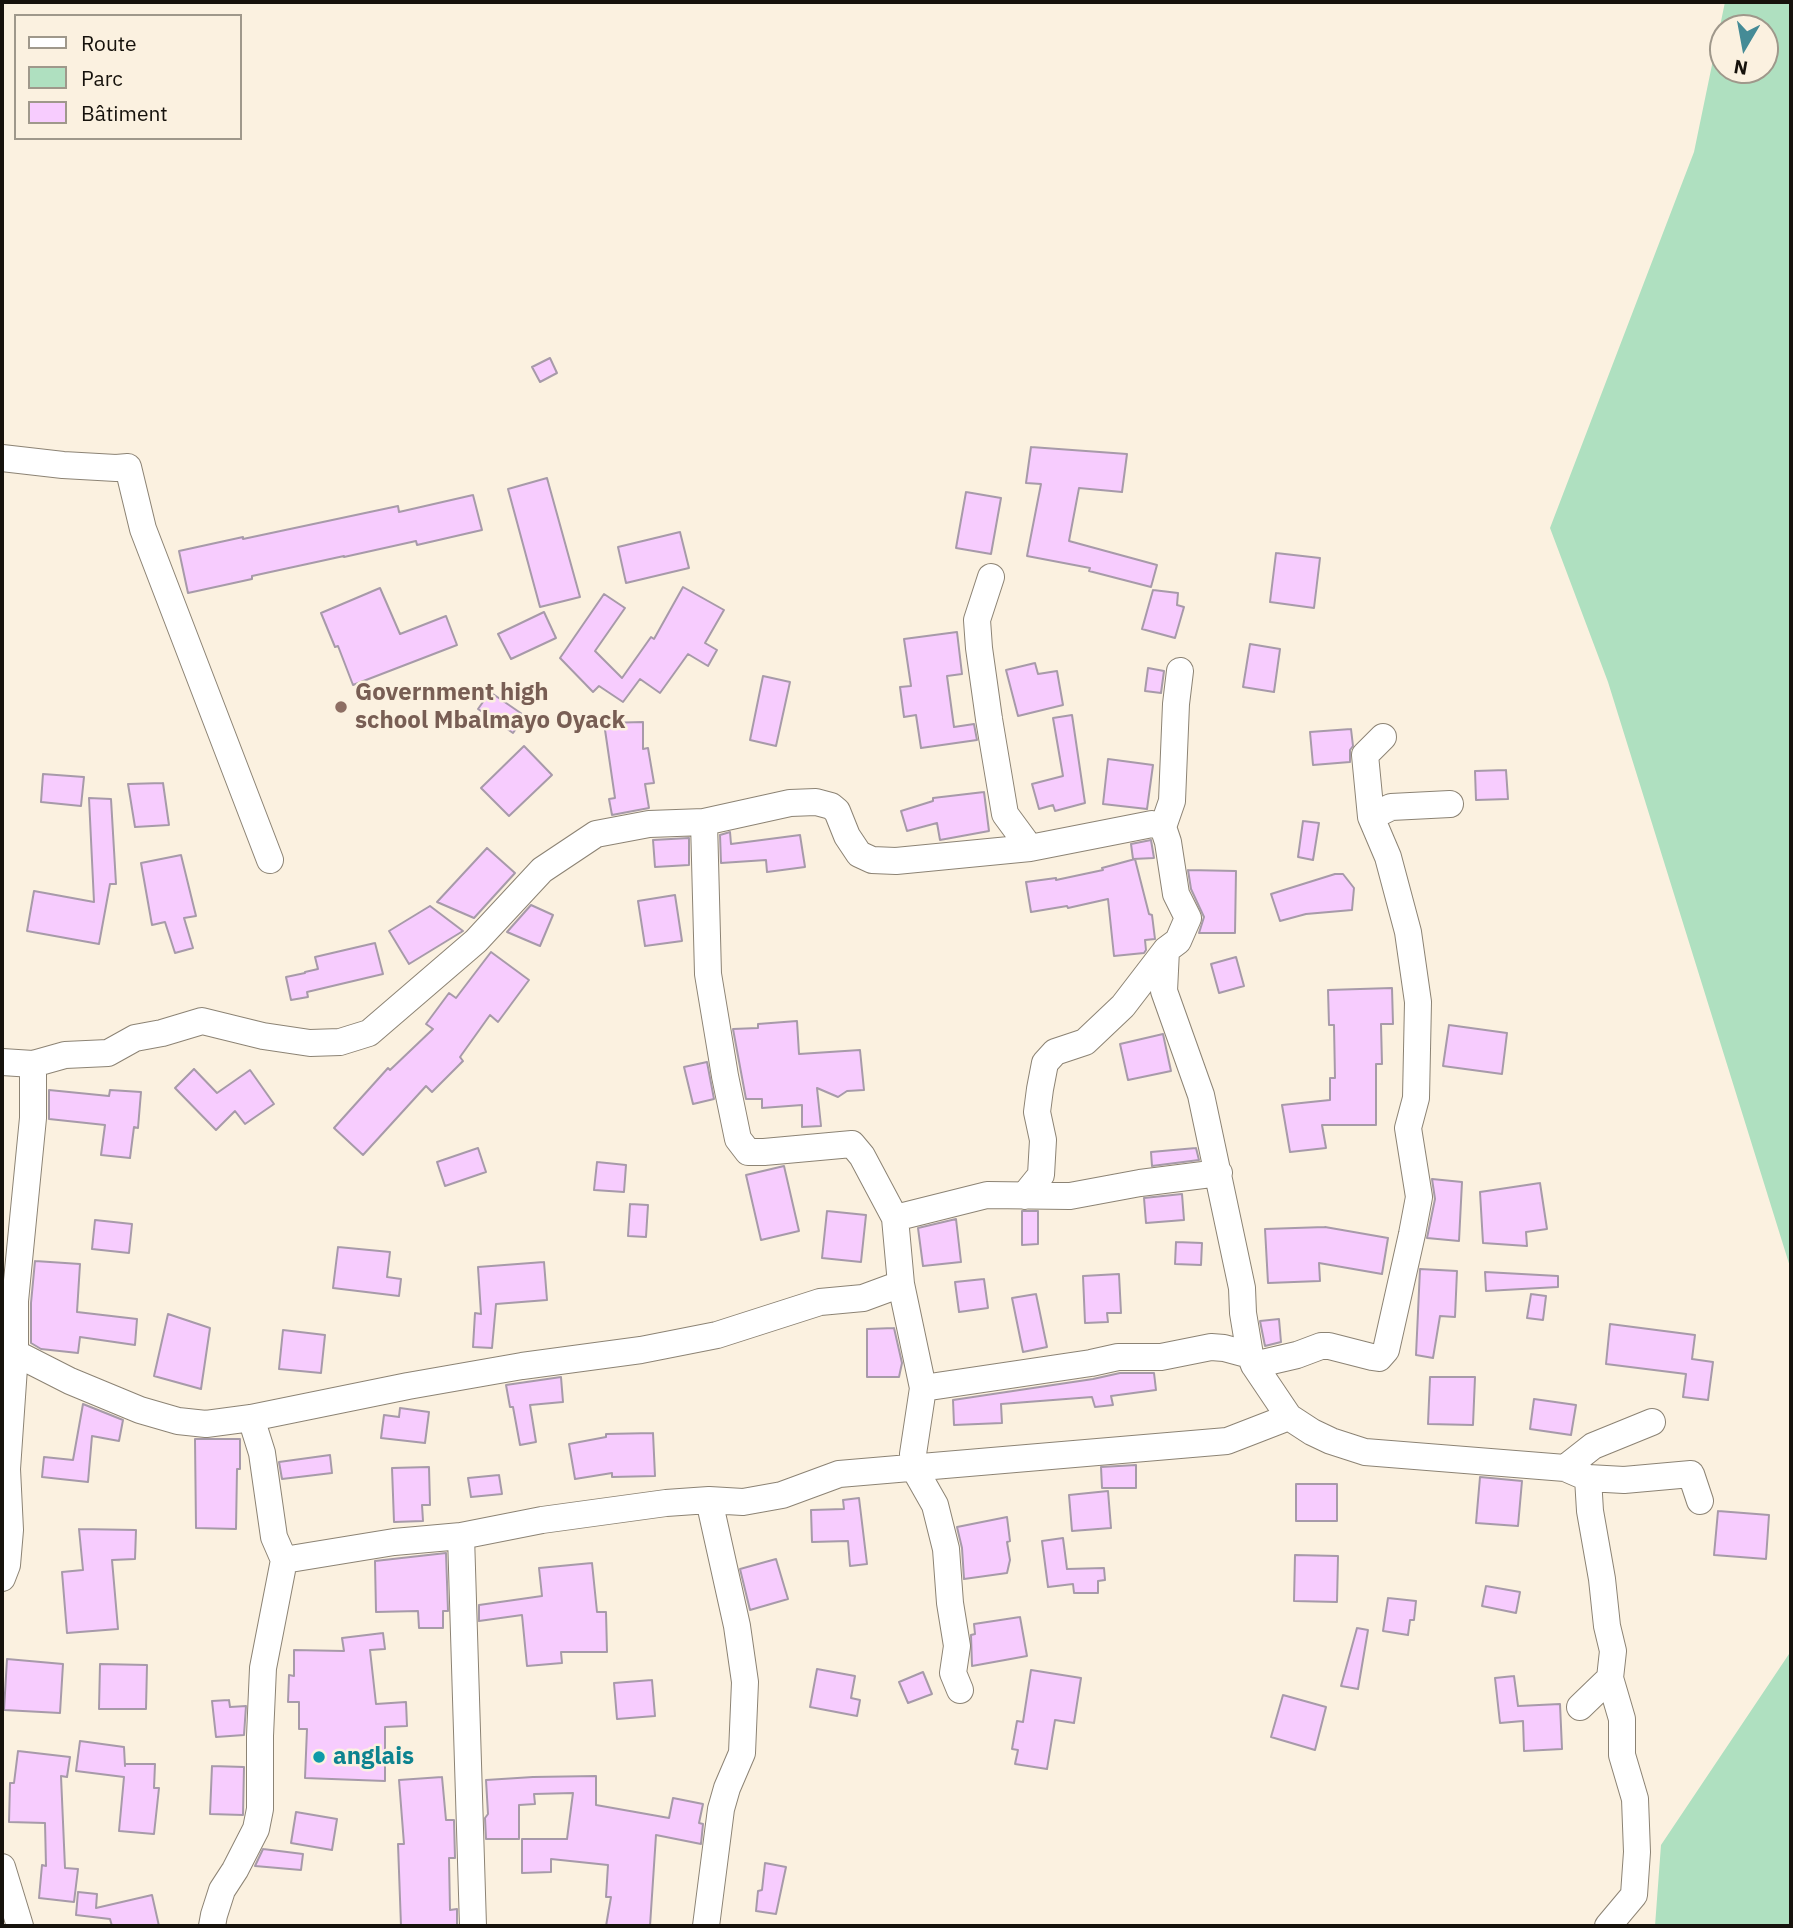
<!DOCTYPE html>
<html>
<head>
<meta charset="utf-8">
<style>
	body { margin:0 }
	#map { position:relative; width:1793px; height:1928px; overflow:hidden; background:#fbf1e0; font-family:"IBM Plex Sans",sans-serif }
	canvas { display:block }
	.frame { position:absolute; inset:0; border:4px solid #16120c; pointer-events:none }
	.legend { position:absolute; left:14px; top:14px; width:228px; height:126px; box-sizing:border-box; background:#fbf1e0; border:2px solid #9f988b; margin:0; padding:9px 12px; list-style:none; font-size:21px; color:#16120c }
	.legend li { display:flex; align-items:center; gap:14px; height:35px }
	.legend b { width:35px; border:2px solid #9f988b }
	.north { position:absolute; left:1709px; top:14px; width:70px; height:70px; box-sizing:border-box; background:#fbf1e0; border:2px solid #9f988b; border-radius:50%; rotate:190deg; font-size:19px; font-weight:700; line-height:28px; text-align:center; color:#16120c }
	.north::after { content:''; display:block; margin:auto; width:24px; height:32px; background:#458b96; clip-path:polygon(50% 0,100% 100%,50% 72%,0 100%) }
</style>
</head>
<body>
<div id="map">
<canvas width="1793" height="1928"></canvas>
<div class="frame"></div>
<ul class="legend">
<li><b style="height:9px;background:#fff"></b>Route</li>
<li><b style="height:19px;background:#afe0c0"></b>Parc</li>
<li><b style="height:19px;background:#f7ccfe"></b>Bâtiment</li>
</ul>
<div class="north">N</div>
</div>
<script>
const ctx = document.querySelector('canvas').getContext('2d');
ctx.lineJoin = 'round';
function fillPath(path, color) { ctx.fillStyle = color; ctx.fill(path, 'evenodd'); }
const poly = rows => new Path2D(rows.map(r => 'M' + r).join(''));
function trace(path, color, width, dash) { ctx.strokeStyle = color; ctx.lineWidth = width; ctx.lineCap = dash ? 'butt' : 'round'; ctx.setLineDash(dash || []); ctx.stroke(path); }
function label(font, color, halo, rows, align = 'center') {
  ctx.font = font + ' "IBM Plex Sans",sans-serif'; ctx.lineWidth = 5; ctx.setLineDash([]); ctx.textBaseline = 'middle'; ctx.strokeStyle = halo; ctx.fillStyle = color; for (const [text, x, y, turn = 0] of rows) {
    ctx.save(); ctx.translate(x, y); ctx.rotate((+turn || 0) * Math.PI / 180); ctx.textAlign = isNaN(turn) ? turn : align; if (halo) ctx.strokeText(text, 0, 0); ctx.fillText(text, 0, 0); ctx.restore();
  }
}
fillPath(poly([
	[1725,2,1791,2,1791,1270,1608,682,1550,528,1694,152],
	[1723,28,1765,28,1765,70,1723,70],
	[1791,1651,1791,1926,1655,1926,1661,1845]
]), '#afe0c0');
const building = poly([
	[550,358,557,373,540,382,532,367,550,358],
	[1031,447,1127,454,1122,492,1079,488,1069,541,1157,565,1151,587,1089,571,1090,568,1027,556,1041,484,1026,483,1031,447],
	[547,478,580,597,540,607,508,489,547,478],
	[966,492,1001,498,991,554,956,548,966,492],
	[473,495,482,530,417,545,416,541,344,557,344,556,252,576,252,579,188,593,179,551,243,537,243,539,398,506,399,512,473,495],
	[680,532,689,568,626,583,618,547,680,532],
	[1276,553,1320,558,1314,608,1270,602,1276,553],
	[683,587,724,610,705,643,717,650,708,666,688,654,660,693,640,679,623,702,599,686,593,692,560,658,604,594,625,608,595,651,622,678,651,637,654,639,683,587],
	[380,588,400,634,446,616,457,645,353,685,338,646,335,647,321,613,380,588],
	[1153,590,1178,593,1177,605,1184,607,1175,638,1142,629,1153,590],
	[544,612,556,638,511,659,498,634,544,612],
	[957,632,962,674,947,676,954,727,974,724,977,740,921,748,916,715,904,717,900,687,911,686,904,639,957,632],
	[1250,644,1280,649,1274,692,1243,687,1250,644],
	[1035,663,1038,674,1057,671,1063,705,1018,716,1006,670,1035,663],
	[1148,668,1164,671,1161,693,1145,691,1148,668],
	[763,676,790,682,776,746,750,740,763,676],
	[490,692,525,716,513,733,478,709,490,692],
	[1072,715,1085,803,1055,811,1053,805,1039,809,1032,784,1063,776,1053,718,1072,715],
	[643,722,643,749,648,748,654,783,645,784,649,808,612,815,609,799,615,798,604,723,643,722],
	[1351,729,1353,746,1350,750,1350,762,1313,765,1310,732,1351,729],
	[524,746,552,775,509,816,481,788,524,746],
	[1108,759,1153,765,1147,809,1103,804,1108,759],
	[1506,770,1508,799,1476,800,1475,771,1506,770],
	[43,774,84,777,81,806,41,802,43,774],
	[163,783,169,825,135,827,128,784,163,783],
	[984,792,989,831,940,840,937,823,907,831,901,811,933,801,933,798,984,792],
	[89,798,111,799,116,884,110,884,99,944,27,931,34,891,94,902,89,798],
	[1303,821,1319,823,1313,860,1298,857,1303,821],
	[730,832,731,844,800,835,805,867,767,872,766,860,721,863,720,835,730,832],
	[689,838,689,865,655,867,653,840,689,838],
	[1151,840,1154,858,1133,859,1131,844,1151,840],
	[487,848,515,873,474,918,437,902,487,848],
	[181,855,196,916,184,918,193,948,175,953,165,922,152,925,141,863,181,855],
	[1135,859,1149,914,1152,915,1155,939,1145,940,1146,950,1144,953,1114,956,1108,899,1068,908,1067,906,1031,912,1026,882,1056,878,1056,880,1103,870,1102,868,1135,859],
	[1188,870,1236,871,1235,933,1199,933,1204,917,1191,889,1188,870],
	[1335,874,1343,874,1354,888,1352,910,1306,914,1280,921,1271,894,1335,874],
	[675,895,682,941,645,946,638,901,675,895],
	[531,905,553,915,540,946,507,932,531,905],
	[430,906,463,931,409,964,389,931,430,906],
	[375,943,383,974,307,992,308,997,291,1000,286,977,305,973,305,972,318,969,315,957,375,943],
	[491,952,529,980,498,1022,490,1015,460,1057,463,1061,432,1092,426,1086,363,1155,334,1128,388,1068,390,1070,433,1029,426,1024,449,993,456,998,491,952],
	[1236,957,1244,986,1219,993,1211,964,1236,957],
	[1392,988,1393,1024,1381,1024,1382,1064,1376,1064,1376,1125,1322,1125,1326,1148,1290,1152,1282,1105,1330,1100,1330,1078,1335,1078,1334,1025,1329,1025,1328,990,1392,988],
	[797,1021,799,1054,860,1050,864,1090,847,1091,838,1097,817,1088,821,1126,802,1127,802,1105,762,1108,762,1099,746,1099,733,1029,758,1028,758,1024,797,1021],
	[1449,1025,1507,1033,1502,1074,1443,1066,1449,1025],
	[1163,1034,1171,1071,1128,1080,1120,1044,1163,1034],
	[707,1062,714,1099,693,1104,684,1067,707,1062],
	[194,1069,217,1093,250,1070,274,1104,245,1124,235,1111,216,1130,175,1088,194,1069],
	[49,1090,109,1096,110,1090,141,1092,138,1128,134,1127,130,1158,101,1155,105,1125,49,1119,49,1090],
	[478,1148,486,1172,445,1186,437,1162,478,1148],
	[1196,1148,1199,1160,1152,1166,1151,1152,1196,1148],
	[597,1162,626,1165,624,1192,594,1190,597,1162],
	[784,1166,799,1231,761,1240,746,1175,784,1166],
	[1432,1179,1462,1182,1459,1241,1427,1238,1435,1199,1432,1179],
	[1540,1183,1547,1229,1526,1232,1527,1246,1483,1243,1480,1192,1540,1183],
	[1182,1194,1184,1220,1146,1223,1144,1198,1182,1194],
	[630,1204,648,1205,646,1237,628,1236,630,1204],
	[827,1211,866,1215,861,1262,822,1258,827,1211],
	[1022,1211,1038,1211,1038,1244,1022,1245,1022,1211],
	[956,1219,961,1262,923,1266,918,1228,956,1219],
	[95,1220,132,1224,129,1253,92,1249,95,1220],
	[1325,1227,1388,1238,1382,1274,1319,1263,1320,1281,1268,1283,1265,1229,1325,1227],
	[1176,1242,1202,1243,1201,1265,1175,1264,1176,1242],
	[338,1247,390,1252,387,1277,401,1279,399,1296,333,1288,338,1247],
	[35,1261,80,1264,77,1312,137,1319,135,1345,80,1337,78,1353,41,1349,31,1343,31,1303,35,1261],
	[544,1262,547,1300,496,1304,492,1348,473,1347,475,1313,481,1314,478,1267,544,1262],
	[1420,1269,1457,1271,1455,1317,1440,1316,1433,1358,1416,1355,1420,1269],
	[1485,1272,1558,1276,1558,1287,1486,1291,1485,1272],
	[1119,1274,1121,1313,1107,1313,1108,1322,1085,1323,1083,1276,1119,1274],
	[984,1279,988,1308,959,1312,955,1282,984,1279],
	[1036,1294,1047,1347,1023,1352,1012,1298,1036,1294],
	[1531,1294,1546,1296,1543,1320,1527,1318,1531,1294],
	[168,1314,210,1328,201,1389,154,1376,168,1314],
	[1279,1319,1281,1342,1265,1346,1260,1321,1279,1319],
	[1610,1324,1695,1335,1692,1359,1713,1362,1708,1400,1683,1397,1686,1374,1606,1364,1610,1324],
	[894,1328,902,1363,899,1377,867,1377,867,1329,894,1328],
	[283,1330,325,1335,321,1373,279,1369,283,1330],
	[1120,1373,1154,1373,1156,1390,1111,1396,1113,1405,1095,1407,1092,1397,1001,1404,1002,1423,954,1425,953,1400,1093,1379,1120,1373],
	[561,1377,563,1402,530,1405,536,1442,520,1445,513,1407,510,1407,506,1385,561,1377],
	[1430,1377,1475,1377,1473,1425,1428,1424,1430,1377],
	[1534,1399,1576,1405,1571,1435,1530,1429,1534,1399],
	[83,1404,123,1420,119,1441,92,1436,88,1482,42,1477,44,1457,73,1460,83,1404],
	[400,1408,429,1412,425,1443,381,1438,384,1415,399,1417,400,1408],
	[653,1433,655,1476,612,1477,612,1473,575,1479,569,1444,606,1437,606,1434,653,1433],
	[195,1439,240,1439,240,1469,237,1469,236,1529,196,1528,195,1439],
	[330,1455,332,1473,282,1479,279,1462,330,1455],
	[1136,1465,1136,1488,1102,1488,1101,1467,1136,1465],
	[429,1467,430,1505,422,1505,423,1521,394,1522,392,1468,429,1467],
	[499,1475,502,1494,471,1497,468,1478,499,1475],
	[1480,1477,1522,1481,1518,1526,1476,1523,1480,1477],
	[1296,1484,1337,1484,1337,1521,1296,1521,1296,1484],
	[1108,1491,1111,1528,1072,1531,1069,1495,1108,1491],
	[859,1498,867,1564,850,1566,848,1541,812,1542,811,1510,844,1509,843,1500,859,1498],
	[1718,1511,1769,1515,1766,1559,1714,1555,1718,1511],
	[1007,1517,1010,1541,1007,1542,1010,1560,1007,1573,964,1579,962,1548,957,1527,1007,1517],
	[79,1529,136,1530,135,1559,112,1560,118,1629,67,1633,62,1572,83,1570,79,1529],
	[1063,1538,1067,1569,1104,1568,1105,1580,1098,1581,1098,1593,1074,1593,1073,1584,1048,1587,1042,1541,1063,1538],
	[446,1553,448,1611,443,1611,443,1628,419,1628,418,1611,376,1612,375,1561,446,1553],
	[1295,1555,1338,1556,1337,1602,1294,1601,1295,1555],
	[776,1559,788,1599,750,1610,740,1569,776,1559],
	[592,1563,597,1612,606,1612,607,1652,561,1652,562,1663,527,1666,522,1615,479,1621,479,1605,542,1596,539,1568,592,1563],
	[1486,1586,1520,1592,1516,1613,1482,1606,1486,1586],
	[1388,1598,1416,1601,1414,1620,1410,1620,1408,1635,1383,1631,1388,1598],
	[1020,1617,1027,1656,972,1666,971,1635,975,1634,974,1624,1020,1617],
	[1357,1628,1368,1630,1358,1689,1341,1686,1357,1628],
	[383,1633,385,1649,370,1650,376,1704,406,1702,407,1726,385,1727,385,1781,305,1778,307,1729,299,1729,299,1702,288,1702,289,1675,294,1676,294,1650,344,1651,342,1638,383,1633],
	[7,1659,63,1664,60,1713,4,1710,7,1659],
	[100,1664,147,1665,146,1709,99,1709,100,1664],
	[817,1669,855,1676,851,1698,860,1700,857,1716,810,1707,817,1669],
	[1031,1670,1081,1678,1074,1723,1055,1720,1047,1769,1015,1764,1018,1750,1012,1749,1017,1721,1023,1722,1031,1670],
	[923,1672,932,1694,908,1703,899,1682,923,1672],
	[1514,1676,1518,1706,1560,1704,1562,1749,1524,1751,1523,1721,1500,1723,1495,1678,1514,1676],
	[652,1680,655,1716,617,1719,614,1683,652,1680],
	[1283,1695,1326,1707,1315,1750,1271,1737,1283,1695],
	[229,1700,230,1707,246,1706,244,1735,216,1737,212,1701,229,1700],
	[80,1741,124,1747,125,1766,125,1764,155,1764,154,1788,159,1788,154,1834,119,1831,124,1777,76,1771,80,1741],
	[18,1751,70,1757,67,1777,61,1776,65,1868,78,1869,74,1902,39,1898,42,1865,46,1866,45,1823,9,1822,10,1783,14,1783,18,1751],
	[212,1766,244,1767,243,1815,210,1814,212,1766],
	[596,1776,596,1805,669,1818,673,1798,703,1804,699,1823,703,1824,701,1844,656,1835,650,1926,606,1926,611,1897,606,1897,608,1865,551,1859,551,1872,522,1873,522,1839,567,1839,573,1793,534,1794,535,1804,519,1805,519,1839,486,1839,485,1818,488,1814,486,1780,533,1777,596,1776],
	[442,1777,446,1820,454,1820,455,1858,449,1858,450,1910,457,1909,457,1926,401,1926,398,1844,404,1844,399,1780,442,1777],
	[296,1812,337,1819,332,1850,291,1843,296,1812],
	[263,1849,303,1854,301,1870,255,1866,263,1849],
	[765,1863,786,1867,776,1914,756,1911,758,1891,762,1890,765,1863],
	[78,1892,97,1894,96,1908,152,1895,159,1926,112,1926,110,1919,76,1915,78,1892]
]);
fillPath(building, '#f7ccfe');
trace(building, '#a79aa9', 2);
const minor = poly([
	[2,458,63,465,116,468,128,467,143,529,270,860],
	[991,577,977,620,979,648,989,719,1005,814,1030,848],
	[1371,817,1391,807,1450,804],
	[704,822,708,974,725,1076,738,1139,748,1152,764,1152,852,1144,862,1156,895,1218,901,1284,923,1388,913,1454,914,1468,935,1505,946,1549,950,1603,957,1646,953,1673,960,1690],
	[1163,827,1172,801,1176,704,1180,671],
	[2,1062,33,1064,65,1055,108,1053,135,1038,162,1033,202,1021,263,1036,310,1043,340,1042,369,1033,476,941,542,870,596,834,649,824,704,822,790,803,816,802,831,806,837,811,847,836,859,854,872,860,896,861,1030,848,1152,824,1163,827,1168,842,1176,894,1188,918,1178,941,1166,950,1164,991,1201,1095,1242,1288,1243,1313,1250,1355,1254,1365,1289,1417],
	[1024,1196,1041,1175,1043,1140,1037,1112,1040,1089,1045,1063,1055,1052,1085,1042,1123,1006,1166,950],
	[895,1218,987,1195,1070,1196,1140,1183,1219,1173],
	[15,1353,70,1381,140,1410,178,1421,206,1424,251,1418,408,1386,522,1366,641,1350,717,1335,820,1302,863,1298,901,1284],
	[1254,1365,1297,1355,1321,1346,1329,1346,1372,1357,1379,1358,1386,1350,1412,1234,1419,1197,1408,1128,1416,1098,1418,1002,1408,932,1388,857,1371,817,1365,755,1383,737],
	[923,1388,1091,1363,1118,1357,1161,1357,1211,1347,1224,1348,1250,1355],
	[1565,1468,1588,1478,1590,1511,1602,1579,1607,1626,1613,1651,1610,1678,1580,1707],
	[1588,1478,1624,1480,1691,1474,1700,1501],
	[461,1536,473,1926],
	[284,1560,394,1542,461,1536,542,1520,666,1503,709,1500,743,1502,782,1495,839,1474,1227,1441,1289,1417,1312,1432,1331,1441,1365,1452,1565,1468,1593,1446,1652,1422],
	[2,1578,7,1565,10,1530,7,1469,15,1353,15,1301,33,1118,33,1064],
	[2,1867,20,1926],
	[212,1926,214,1915,222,1890,235,1870,256,1829,260,1809,260,1736,263,1668,284,1560,274,1537,262,1453,251,1418],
	[706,1926,721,1809,727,1788,742,1753,745,1682,737,1626,709,1500],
	[1608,1926,1634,1895,1637,1852,1635,1799,1622,1755,1622,1719,1610,1678]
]);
trace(minor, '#8c8374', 28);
trace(minor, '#fff', 26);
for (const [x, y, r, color] of [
	[341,707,7,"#8d6e63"],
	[319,1757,7,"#0f9aa8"]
]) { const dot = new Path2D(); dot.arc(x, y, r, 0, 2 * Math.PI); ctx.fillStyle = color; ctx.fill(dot); trace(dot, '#fbf1e0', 2.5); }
label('bold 24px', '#785e54', '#fbf1e0', [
	["Government high",355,693],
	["school Mbalmayo Oyack",355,721]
], 'left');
label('bold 24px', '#0d838f', '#fbf1e0', [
	["anglais",333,1757]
], 'left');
</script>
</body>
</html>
